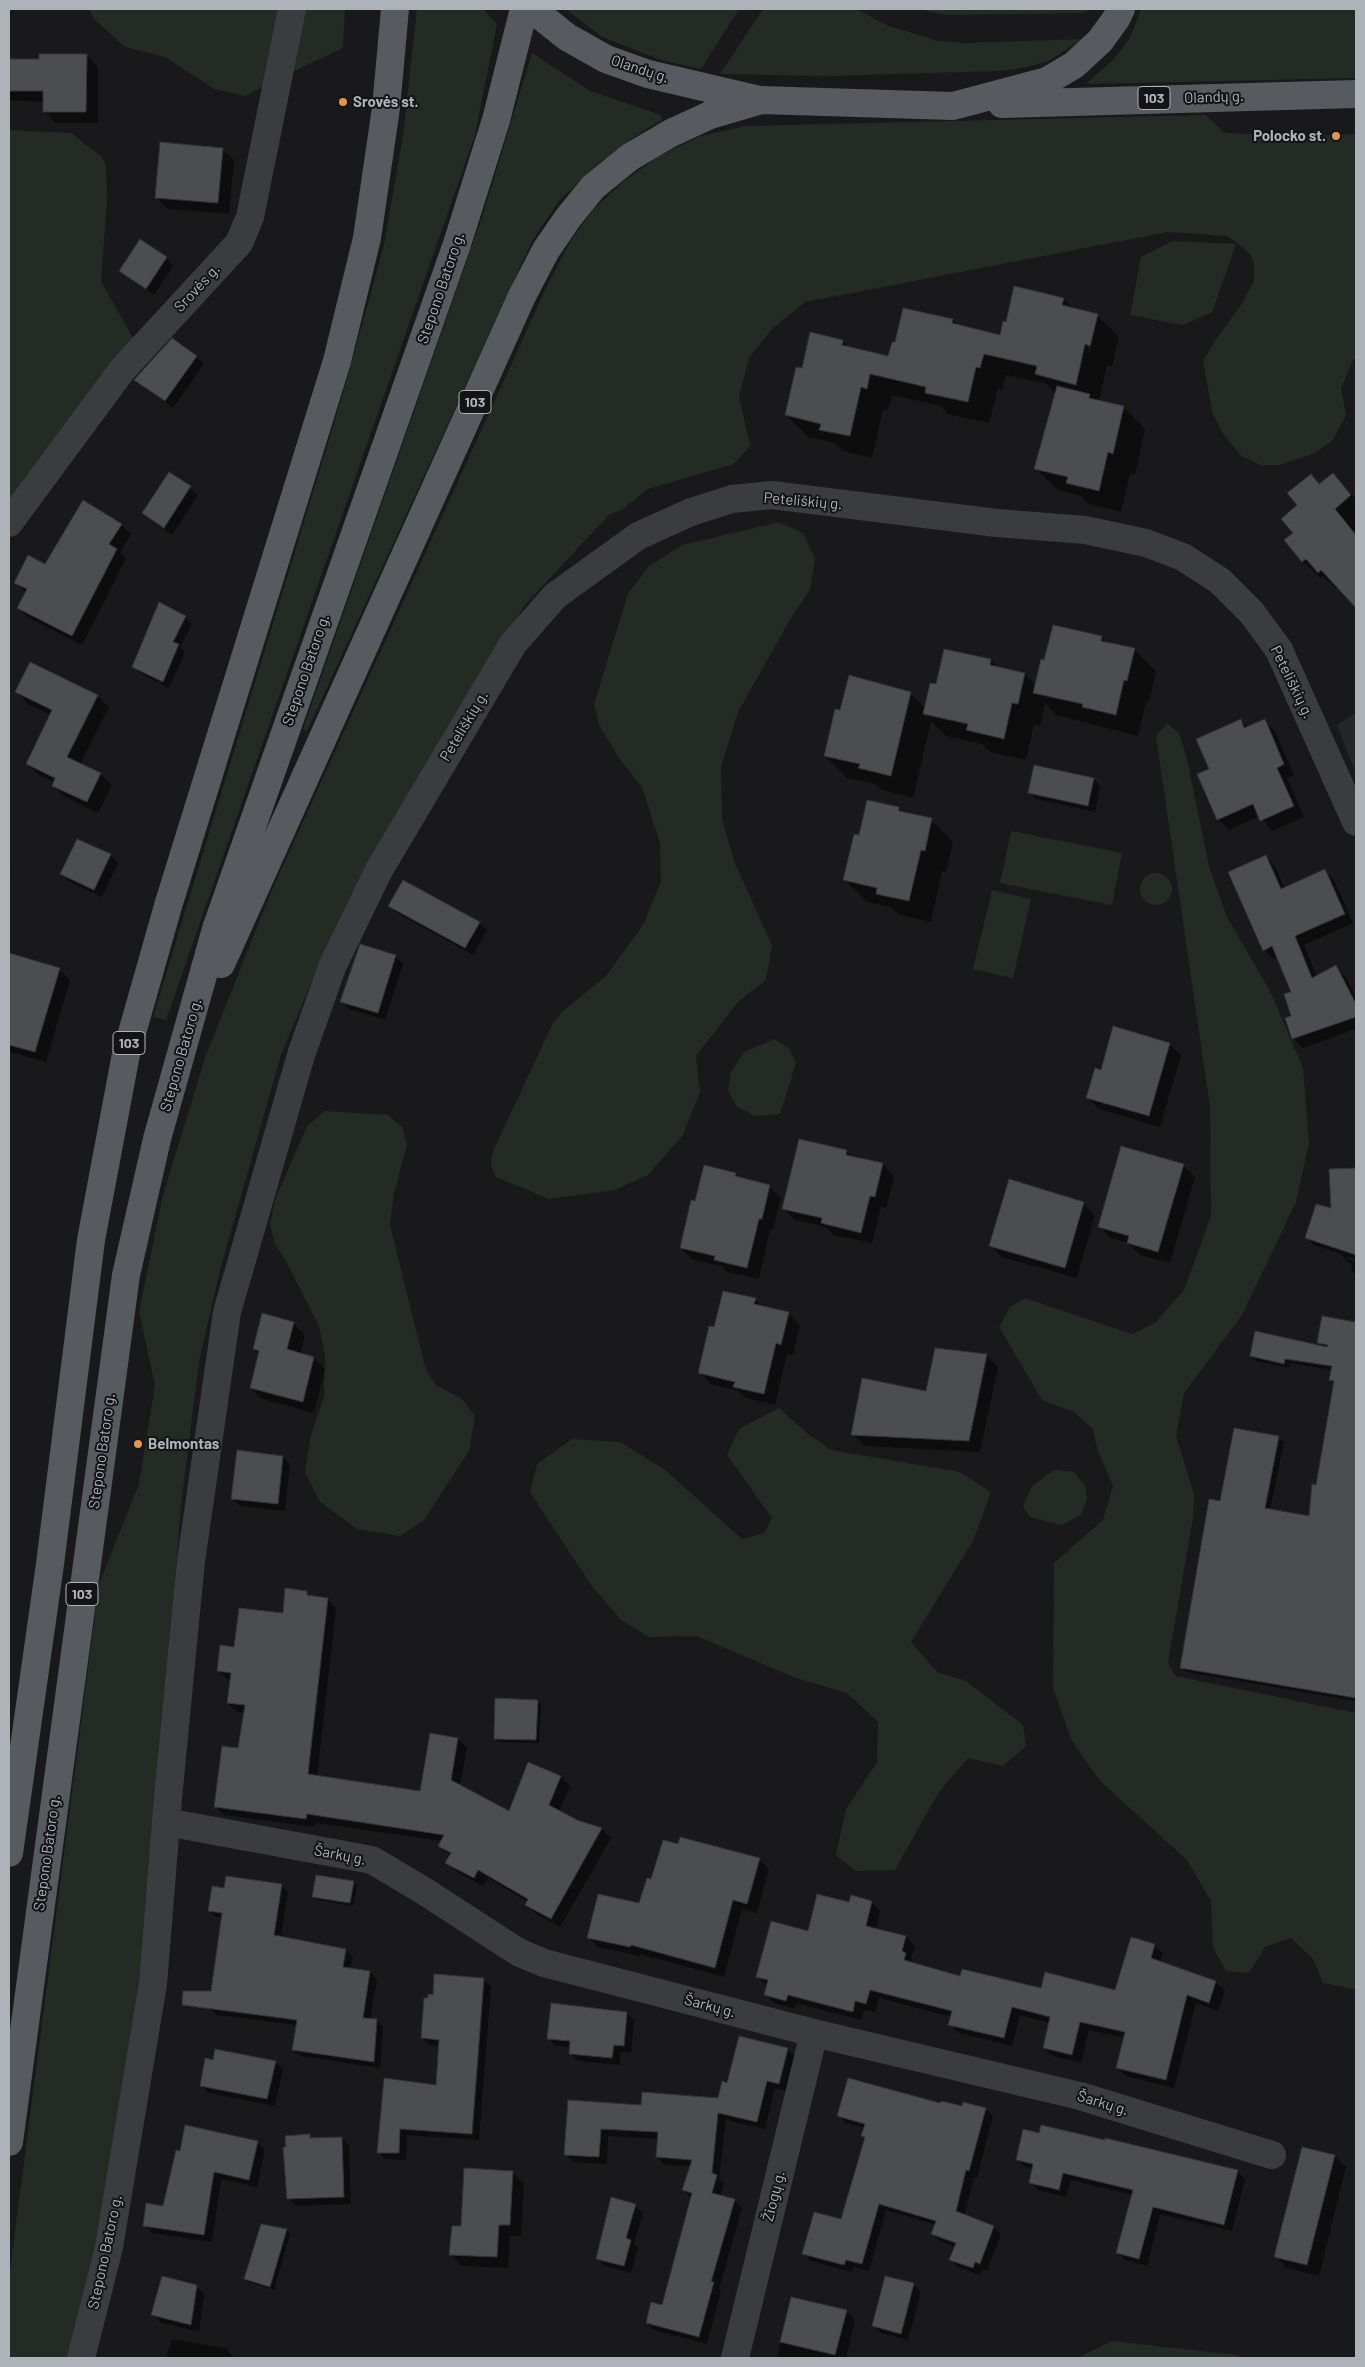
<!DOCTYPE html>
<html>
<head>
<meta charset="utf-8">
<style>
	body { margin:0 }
	#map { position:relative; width:1365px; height:2367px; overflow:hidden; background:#19191b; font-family:Barlow,sans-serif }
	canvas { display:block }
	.frame { position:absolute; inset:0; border:10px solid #adb3b9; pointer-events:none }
</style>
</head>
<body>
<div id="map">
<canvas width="1365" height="2367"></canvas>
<div class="frame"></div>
</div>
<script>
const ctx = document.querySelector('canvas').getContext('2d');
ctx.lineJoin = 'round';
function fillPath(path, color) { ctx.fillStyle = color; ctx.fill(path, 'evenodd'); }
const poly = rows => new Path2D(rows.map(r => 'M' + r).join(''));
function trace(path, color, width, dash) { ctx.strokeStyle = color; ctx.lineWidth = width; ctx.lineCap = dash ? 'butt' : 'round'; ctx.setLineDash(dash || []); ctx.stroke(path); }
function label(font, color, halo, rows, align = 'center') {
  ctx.font = font + ' Barlow,sans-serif'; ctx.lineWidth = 4; ctx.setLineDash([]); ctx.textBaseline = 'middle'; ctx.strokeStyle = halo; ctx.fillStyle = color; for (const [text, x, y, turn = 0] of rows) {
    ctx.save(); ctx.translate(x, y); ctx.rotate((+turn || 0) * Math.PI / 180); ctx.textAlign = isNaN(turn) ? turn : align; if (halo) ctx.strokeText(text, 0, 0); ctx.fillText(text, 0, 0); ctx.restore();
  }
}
fillPath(poly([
	[1356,713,1356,774,1337,725]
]), '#252628');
fillPath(poly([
	[89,9,345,9,343,48,271,82,246,96,214,89,165,57,125,47,94,19],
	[417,9,483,9,497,24,475,135,166,1020,153,1017,342,397,384,245,403,136],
	[566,9,739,9,701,69,661,60,602,37],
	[763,9,856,9,889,26,938,41,966,43,1083,39,1048,61,1027,67,1001,71,825,76,720,74],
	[918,9,1092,9,1082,13,947,15],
	[1141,9,1356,9,1356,78,1086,84,1114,59,1130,38],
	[532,53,590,91,661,115,662,120,641,132,595,166,558,202,532,241,307,731,303,729,484,211],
	[1205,115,1225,133,1301,136,1356,134,1356,357,1353,360,1341,388,1346,415,1333,440,1315,453,1280,465,1261,465,1241,456,1221,431,1212,411,1203,361,1215,341,1241,305,1254,281,1254,263,1250,254,1228,236,1168,232,805,302,772,329,749,358,739,396,750,446,734,464,648,489,623,509,609,515,525,605,443,737,322,957,281,1055,220,1270,199,1362,181,1505,153,1856,134,2033,102,2216,67,2358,9,2358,9,2278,99,1584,139,1484,155,1385,139,1312,162,1199,205,1058,271,892,547,286,571,240,594,209,623,182,659,156,701,136,746,126],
	[9,130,71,133,102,157,106,165,107,200,101,281,135,342,9,532],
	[1173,241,1236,244,1212,312,1183,325,1130,315,1141,257],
	[779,522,803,533,815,559,810,590,791,618,738,712,721,767,722,818,734,861,772,945,766,980,738,1002,696,1056,700,1092,683,1135,648,1175,614,1190,549,1199,496,1177,491,1166,492,1153,553,1023,564,1010,606,976,643,925,661,881,660,843,642,787,619,758,599,725,594,704,628,594,649,566,682,545],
	[1167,723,1179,733,1186,755,1209,866,1227,917,1270,991,1303,1068,1309,1143,1296,1202,1242,1315,1184,1393,1176,1436,1194,1494,1193,1518,1168,1662,1175,1676,1356,1713,1356,1987,1353,1989,1323,1983,1313,1959,1291,1938,1265,1947,1249,1973,1226,1971,1213,1948,1211,1901,1187,1860,1100,1781,1072,1741,1053,1688,1054,1563,1103,1520,1113,1486,1097,1448,1093,1429,1074,1412,1042,1400,999,1327,1010,1307,1025,1298,1132,1334,1155,1323,1184,1290,1211,1216,1210,1107,1156,736],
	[1011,831,1122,853,1112,905,1000,883],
	'1140 889a16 16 0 1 1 32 0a16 16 0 1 1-32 0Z',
	[992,890,1031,899,1013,978,973,969],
	[774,1039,789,1048,796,1063,780,1114,755,1116,736,1106,728,1090,731,1072,744,1052],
	[325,1111,388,1115,402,1127,407,1145,394,1193,390,1225,426,1370,436,1385,462,1399,475,1416,469,1451,424,1520,400,1536,357,1529,320,1502,305,1472,310,1439,324,1396,325,1355,319,1326,286,1261,274,1242,270,1223,275,1200,307,1126],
	[779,1408,808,1434,831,1450,960,1472,991,1492,973,1541,911,1642,937,1672,966,1681,1023,1725,1026,1746,1003,1766,968,1758,939,1792,895,1870,856,1871,836,1855,846,1809,877,1762,878,1722,847,1693,796,1678,697,1636,649,1637,620,1619,591,1585,530,1492,537,1464,572,1439,620,1442,664,1469,742,1539,764,1533,772,1518,727,1455,739,1429],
	[1054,1470,1074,1472,1085,1486,1087,1498,1081,1515,1061,1525,1030,1517,1023,1507,1031,1487],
	[1112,2341,1237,2355,1241,2358,1077,2358]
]), '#242b24');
fillPath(poly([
	[87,56,98,67,98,123,56,123,44,112,44,102,9,100,9,60,40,60],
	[222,149,234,160,229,214,168,209,156,197],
	[166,258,173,266,154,295,120,270],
	[1063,299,1074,309,1097,315,1119,337,1112,367,1107,365,1099,401,1123,407,1145,429,1135,475,1130,474,1121,512,1089,504,1081,496,1058,490,1035,468,1056,394,1047,384,1006,375,1002,390,998,388,989,423,948,414,941,406,892,395,888,410,883,409,872,458,843,451,835,443,808,437,786,415,803,370,843,341,849,348,889,357,953,320,959,326,1000,337],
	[1093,329,1095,329,1090,352,1088,351],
	[196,357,204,364,173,408,136,380],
	[169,473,198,495,172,535,143,513],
	[1333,474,1356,499,1356,607,1338,588,1336,589,1323,576,1320,578,1303,561,1295,533,1320,485],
	[121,525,131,534,120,553,126,559,82,645,29,618,19,608,25,592,16,582],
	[185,617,192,624,180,647,185,652,169,688,140,673,133,666],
	[1101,637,1107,643,1134,649,1156,671,1149,702,1146,701,1138,736,1056,715,1045,703,1040,726,1034,724,1026,760,990,752,982,744,946,736,931,721,913,798,882,790,876,784,847,778,825,756,841,711,910,693,926,709,937,685,945,650,991,660,999,668,1025,674,1036,686,1045,661],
	[17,692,97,696,109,707,80,764,100,774,112,785,98,813,65,797,53,785,54,783,39,775,27,764,51,715,28,704],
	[1264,720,1275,731,1294,775,1287,778,1304,817,1272,831,1260,816,1229,830,1218,819,1211,770,1241,721,1248,728],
	[1035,767,1094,779,1100,786,1095,812,1036,799,1029,792],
	[899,808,904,813,931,820,953,842,946,872,942,871,931,922,899,915,891,907,867,902,845,880,860,837],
	[110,855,118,863,102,897,70,882,62,874],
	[1266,856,1275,866,1285,889,1325,871,1334,880,1353,923,1304,945,1317,977,1336,967,1345,976,1356,997,1356,1032,1355,1029,1303,1048,1294,1039,1287,1019,1292,1017,1293,992,1278,957,1273,959,1264,950],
	[9,870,11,872,9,883],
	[390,906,479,923,487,930,473,955,397,913],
	[9,955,59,969,70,980,46,1062,9,1052],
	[395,956,403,964,385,1020,349,1009,342,1001],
	[1169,1044,1181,1055,1160,1127,1099,1109,1088,1098,1102,1071],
	[846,1151,853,1158,883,1164,894,1176,886,1208,881,1207,872,1243,834,1235,826,1227,795,1220,783,1208],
	[1183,1165,1195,1177,1170,1263,1140,1255,1128,1243,1111,1238,1099,1226],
	[1356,1169,1356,1258,1347,1257,1347,1259,1356,1261,1356,1276,1351,1270,1352,1264,1348,1263,1341,1254,1314,1245,1307,1238,1332,1210,1330,1171],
	[736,1174,741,1179,769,1187,781,1198,773,1230,770,1229,759,1279,727,1272,722,1266,693,1260,681,1248,696,1203],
	[1010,1181,1084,1204,1095,1215,1077,1278,1002,1257,991,1246],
	[755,1300,762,1307,788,1313,800,1325,793,1355,787,1354,775,1405,746,1398,739,1391,711,1384,699,1372,715,1329],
	[1323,1317,1356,1323,1356,1701,1186,1672,1181,1667,1221,1502,1235,1429,1279,1438,1284,1442,1270,1510,1310,1517,1334,1383,1331,1380,1332,1370,1290,1363,1289,1368,1256,1361,1251,1356,1324,1347,1319,1343],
	[293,1323,305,1335,300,1354,314,1358,325,1369,314,1413,262,1399,251,1388,259,1355,254,1349],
	[986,1355,998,1367,980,1452,864,1446,853,1434],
	[283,1457,290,1464,285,1511,240,1506,232,1498],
	[306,1592,312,1597,327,1599,336,1608,317,1777,421,1792,458,1739,467,1748,460,1786,510,1812,529,1764,561,1777,570,1786,559,1812,577,1821,602,1829,611,1838,560,1927,536,1914,527,1905,528,1902,488,1878,483,1886,456,1871,447,1862,451,1856,440,1846,442,1841,316,1823,315,1827,224,1815,215,1806,239,1750,245,1713,237,1712,228,1703,231,1680,227,1679,218,1670,236,1648,284,1615],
	[538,1701,541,1705,539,1743,498,1742,495,1738],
	[759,1859,769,1869,757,1913,742,1909,724,1977,640,1954,640,1956,598,1947,589,1937,640,1905,652,1881],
	[353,1882,357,1885,353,1906,317,1900,313,1897],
	[282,1886,288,1892,281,1937,346,1950,353,1957,350,1970,370,1972,377,1979,370,2020,377,2020,383,2027,380,2068,300,2056,293,2050,297,2025,217,2015,210,2008,223,1918,216,1917,209,1910,225,1890],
	[872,1902,880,1911,876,1929,906,1937,915,1946,911,1959,914,1964,961,1978,1042,1990,1116,1991,1154,1945,1163,1954,1160,1962,1216,1982,1225,1991,1218,2011,1196,2003,1174,2088,1126,2076,1117,2067,1125,2038,1089,2030,1081,2063,1053,2056,1044,2048,1050,2023,1020,2015,1012,2046,959,2033,950,2025,952,2017,879,1998,875,2012,864,2010,861,2020,796,2003,795,2009,774,2003,765,1994,767,1985,757,1976,809,1933,850,1903],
	[483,1979,491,1986,479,2140,407,2135,406,2160,385,2159,378,2152,437,2086,440,2046,429,2045,422,2038],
	[627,2013,634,2020,631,2053,621,2052,620,2065,578,2061,570,2053,571,2047,556,2046,548,2038],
	[787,2049,795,2056,787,2091,775,2088,765,2129,726,2120,719,2179,724,2184,720,2196,735,2201,742,2208,719,2289,721,2291,707,2344,654,2330,647,2323,663,2307,691,2198,684,2190,691,2166,664,2165,657,2157,658,2139,608,2136,607,2164,573,2162,566,2154,569,2102,642,2106,719,2099,728,2084],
	[275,2062,283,2069,275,2106,209,2093,201,2086],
	[941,2105,985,2109,993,2116,977,2178,974,2177,964,2216,993,2227,1001,2234,987,2271,983,2269,980,2275,958,2267,951,2260,956,2247,940,2241,933,2234,936,2225,886,2210,869,2271,853,2267,852,2272,811,2261,804,2253,842,2221,866,2138,863,2135,865,2128,846,2123,839,2115],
	[309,2136,313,2139,342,2138,349,2146,351,2204,296,2206,288,2198],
	[257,2142,265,2150,257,2187,221,2179,212,2242,152,2233,145,2225,164,2207,177,2152],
	[1335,2156,1346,2167,1319,2276,1287,2268,1275,2256],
	[1017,2160,1237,2171,1245,2179,1232,2231,1160,2214,1147,2266,1125,2260,1118,2253,1133,2195,1071,2180,1066,2197,1038,2190,1030,2182,1033,2169,1025,2167],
	[512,2172,524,2184,521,2236,510,2236,508,2268,462,2266,451,2254,462,2228],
	[612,2199,635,2205,643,2213,634,2244,638,2248,631,2273,605,2266,597,2258],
	[262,2225,287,2230,290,2234,274,2290,249,2282,245,2279],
	[913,2284,921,2292,908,2340,881,2333,874,2326],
	[196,2286,204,2294,199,2332,160,2322,153,2314],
	[792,2298,846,2311,855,2320,846,2358,777,2358],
	[172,2339,225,2348,235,2358,166,2358]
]), '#0007');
const building = poly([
	[39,54,87,54,86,112,43,112,43,91,9,91,9,59,39,59,39,54],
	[160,142,223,148,218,203,155,198,160,142],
	[140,239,167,257,146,289,119,271,140,239],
	[1014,286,1064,298,1062,305,1098,314,1090,346,1085,344,1076,385,1035,374,1037,366,984,354,980,368,976,367,968,402,925,393,926,387,870,374,867,389,861,387,850,436,819,430,821,424,785,415,796,367,802,368,810,332,843,340,842,345,888,356,892,342,895,342,903,308,953,319,952,323,1000,335,1003,321,1006,322,1014,286],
	[172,338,197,356,165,401,134,380,172,338],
	[1057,386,1090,394,1089,398,1124,406,1113,454,1108,452,1099,491,1066,483,1068,477,1034,469,1057,386],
	[169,472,191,486,164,528,142,513,169,472],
	[1333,473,1351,495,1335,509,1356,535,1356,608,1321,570,1318,573,1306,559,1302,562,1284,540,1293,533,1281,519,1297,505,1287,493,1311,474,1319,484,1333,473],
	[83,500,122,524,109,544,117,549,72,636,17,608,27,589,14,583,28,555,45,564,83,500],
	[159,602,186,616,173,642,179,644,163,682,132,667,159,602],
	[1053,625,1102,636,1101,641,1135,648,1127,681,1124,680,1116,715,1082,707,1083,704,1033,693,1041,659,1044,660,1053,625],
	[944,649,991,659,990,665,1025,673,1018,704,1012,703,1004,739,966,730,968,724,923,714,930,683,936,684,944,649],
	[30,662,98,695,67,757,101,773,87,802,52,786,55,778,26,764,52,710,15,692,30,662],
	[849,675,911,692,891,776,858,768,860,764,824,756,835,709,840,710,849,675],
	[1241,719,1244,728,1265,719,1284,764,1277,768,1294,806,1260,821,1253,804,1217,820,1197,774,1209,769,1196,739,1241,719],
	[1034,765,1094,778,1088,806,1028,793,1034,765],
	[867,800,899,807,899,811,932,818,925,851,921,850,909,901,876,894,877,888,843,880,854,834,859,835,867,800],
	[77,839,111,854,94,890,60,874,77,839],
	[1266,855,1281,889,1325,869,1345,914,1295,936,1312,978,1336,965,1356,1004,1356,1017,1292,1039,1285,1018,1291,1016,1284,994,1291,992,1272,946,1263,951,1228,872,1266,855],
	[403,880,480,922,465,948,388,906,403,880],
	[360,944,396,955,378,1013,340,1002,360,944],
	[9,953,60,968,35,1052,9,1045,9,953],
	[1113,1026,1170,1043,1149,1116,1086,1098,1095,1068,1101,1070,1113,1026],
	[799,1139,847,1150,846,1155,883,1163,875,1197,870,1196,861,1233,821,1223,822,1218,782,1209,799,1139],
	[1121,1146,1184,1164,1158,1252,1127,1243,1129,1236,1098,1227,1121,1146],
	[704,1165,736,1173,735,1176,770,1185,762,1219,759,1219,747,1268,714,1260,715,1256,680,1248,691,1200,695,1201,704,1165],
	[1356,1168,1356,1255,1305,1238,1316,1204,1331,1208,1329,1169,1356,1168],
	[1009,1179,1084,1202,1065,1268,989,1246,1009,1179],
	[723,1291,756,1298,754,1304,789,1312,781,1345,776,1343,764,1394,733,1387,735,1382,698,1373,709,1326,714,1327,723,1291],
	[262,1313,294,1322,287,1349,314,1357,303,1402,250,1388,259,1351,253,1349,262,1313],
	[1322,1316,1356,1322,1356,1698,1180,1668,1209,1499,1220,1501,1234,1428,1279,1436,1265,1508,1309,1516,1312,1484,1316,1485,1334,1381,1329,1380,1332,1366,1285,1359,1284,1364,1250,1356,1255,1331,1327,1347,1328,1345,1317,1343,1322,1316],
	[935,1348,987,1354,969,1441,851,1435,862,1378,926,1391,935,1348],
	[237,1450,283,1456,278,1504,231,1499,237,1450],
	[285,1588,307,1591,307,1595,328,1598,308,1774,420,1791,430,1733,458,1738,451,1780,509,1811,528,1762,561,1776,549,1805,577,1820,602,1828,551,1919,525,1905,528,1899,478,1870,474,1878,445,1863,451,1853,438,1846,444,1835,307,1814,306,1819,214,1807,222,1746,238,1748,245,1705,227,1703,231,1673,217,1671,220,1645,234,1647,239,1608,283,1613,285,1588],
	[495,1698,538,1700,536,1740,494,1739,495,1698],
	[680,1837,760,1858,747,1904,733,1900,715,1968,631,1945,630,1947,587,1938,598,1894,639,1903,647,1878,651,1879,663,1840,678,1844,680,1837],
	[316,1875,354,1881,350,1903,312,1897,316,1875],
	[226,1876,282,1884,274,1935,346,1949,343,1967,370,1971,363,2018,377,2019,374,2062,292,2050,297,2020,182,2005,183,1991,211,1991,222,1913,208,1911,212,1886,224,1888,226,1876],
	[817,1894,849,1902,851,1895,872,1901,866,1926,906,1936,902,1951,906,1953,904,1960,960,1976,962,1969,1041,1988,1045,1972,1115,1990,1131,1937,1155,1944,1151,1958,1216,1981,1209,2003,1187,1995,1166,2080,1116,2068,1125,2032,1080,2022,1072,2055,1043,2048,1050,2017,1012,2007,1004,2038,948,2025,952,2011,870,1990,866,2004,855,2001,853,2012,788,1995,786,2001,764,1995,768,1980,756,1977,771,1921,808,1931,817,1894],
	[434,1974,484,1978,472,2134,400,2129,399,2153,377,2153,384,2078,436,2085,439,2040,421,2038,424,1998,428,1998,428,1994,433,1995,434,1974],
	[551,2003,627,2012,624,2046,614,2045,612,2058,569,2054,570,2041,547,2039,551,2003],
	[739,2036,788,2048,779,2084,767,2081,757,2122,718,2113,712,2173,717,2175,712,2193,735,2199,711,2282,714,2282,699,2337,646,2323,651,2302,662,2305,692,2193,682,2190,692,2160,656,2157,658,2132,601,2129,599,2157,564,2155,568,2100,641,2105,642,2092,718,2098,722,2081,727,2083,739,2036],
	[215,2049,276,2061,267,2099,200,2086,205,2058,213,2060,215,2049],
	[848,2078,940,2103,941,2101,962,2106,963,2102,986,2108,969,2171,966,2170,956,2211,994,2226,980,2264,975,2262,973,2268,949,2260,956,2243,931,2234,936,2221,879,2204,862,2264,846,2260,844,2265,802,2254,814,2212,841,2219,865,2137,861,2136,865,2124,837,2116,848,2078],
	[185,2125,258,2141,249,2180,214,2172,204,2235,143,2226,146,2203,163,2206,176,2150,180,2151,185,2125],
	[1041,2125,1105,2140,1105,2138,1238,2170,1224,2225,1153,2207,1139,2259,1116,2253,1133,2190,1063,2173,1059,2190,1029,2183,1033,2164,1016,2160,1023,2129,1039,2133,1041,2125],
	[310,2134,310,2138,342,2137,344,2197,287,2199,283,2147,286,2147,285,2136,310,2134],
	[1302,2147,1335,2155,1307,2265,1274,2257,1302,2147],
	[464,2168,513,2171,510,2225,499,2225,497,2257,449,2255,452,2226,461,2226,464,2168],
	[611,2197,636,2204,626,2238,631,2240,624,2266,596,2259,611,2197],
	[261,2224,287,2229,270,2287,244,2279,261,2224],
	[162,2276,197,2285,191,2325,151,2315,162,2276],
	[885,2276,914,2283,901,2334,872,2326,885,2276],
	[791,2297,847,2310,835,2355,780,2342,791,2297]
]);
fillPath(building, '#4b4d50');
trace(building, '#333437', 1);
trace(poly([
	[9,523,122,370,239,243,250,217,292,9],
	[166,1822,372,1860,424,1891,518,1952,544,1963,814,2033,1080,2096,1272,2155],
	[81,2358,109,2247,153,1984,168,1798,191,1561,227,1312,301,1055,332,967,379,870,513,644,555,596,638,536,691,512,732,499,772,495,997,523,1085,530,1146,543,1183,557,1220,581,1252,613,1279,650,1356,822],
	[735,2358,814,2033]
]), '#3b3c40', 28);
trace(poly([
	[532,9,567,37,606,59,648,74,759,100],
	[1002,104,1356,94],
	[221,964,522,296,546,250,568,218,593,187,630,157,671,133,710,115,761,100,953,106,1047,81,1074,65,1100,41,1116,19,1121,9],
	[9,1853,50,1564,91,1240,126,1054,168,906,337,361,367,238,386,108,395,9],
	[9,2142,126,1275,157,1139,216,929,457,244,496,120,524,9]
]), '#575a5e', 28);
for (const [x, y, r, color] of [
	[343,102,5,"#e1964b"],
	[1336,136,5,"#e1964b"],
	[138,1444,5,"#e1964b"]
]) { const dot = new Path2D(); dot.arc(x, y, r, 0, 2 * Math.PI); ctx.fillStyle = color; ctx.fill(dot); trace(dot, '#141416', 2); }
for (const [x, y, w] of [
	[1154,98,32],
	[475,402,32],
	[129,1043,32],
	[82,1594,32]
]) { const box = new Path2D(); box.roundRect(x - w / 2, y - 11.5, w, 23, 4); ctx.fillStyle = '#141416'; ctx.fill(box); trace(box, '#adb3b9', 1); }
label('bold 14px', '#adb3b9', null, [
	["103",1154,98],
	["103",475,402],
	["103",129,1043],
	["103",82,1594]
]);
label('15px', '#adb3b9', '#141416', [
	["Olandų g.",640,69,18],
	["Olandų g.",1214,97,-2],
	["Srovės g.",197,288,-47],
	["Stepono Batoro g.",441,288,-71],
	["Peteliškių g.",803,501,5],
	["Stepono Batoro g.",306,670,-71],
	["Peteliškių g.",1292,682,64],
	["Peteliškių g.",464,726,-59],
	["Stepono Batoro g.",181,1055,-74],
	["Stepono Batoro g.",102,1451,-82],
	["Stepono Batoro g.",47,1853,-82],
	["Šarkų g.",340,1855,11],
	["Šarkų g.",710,2006,15],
	["Šarkų g.",1103,2103,17],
	["Žiogų g.",774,2196,-76],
	["Stepono Batoro g.",105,2252,-78]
]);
label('bold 15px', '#adb3b9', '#141416', [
	["Srovės st.",353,102],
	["Polocko st.",1326,136,"right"],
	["Belmontas",148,1444]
], 'left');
</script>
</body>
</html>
